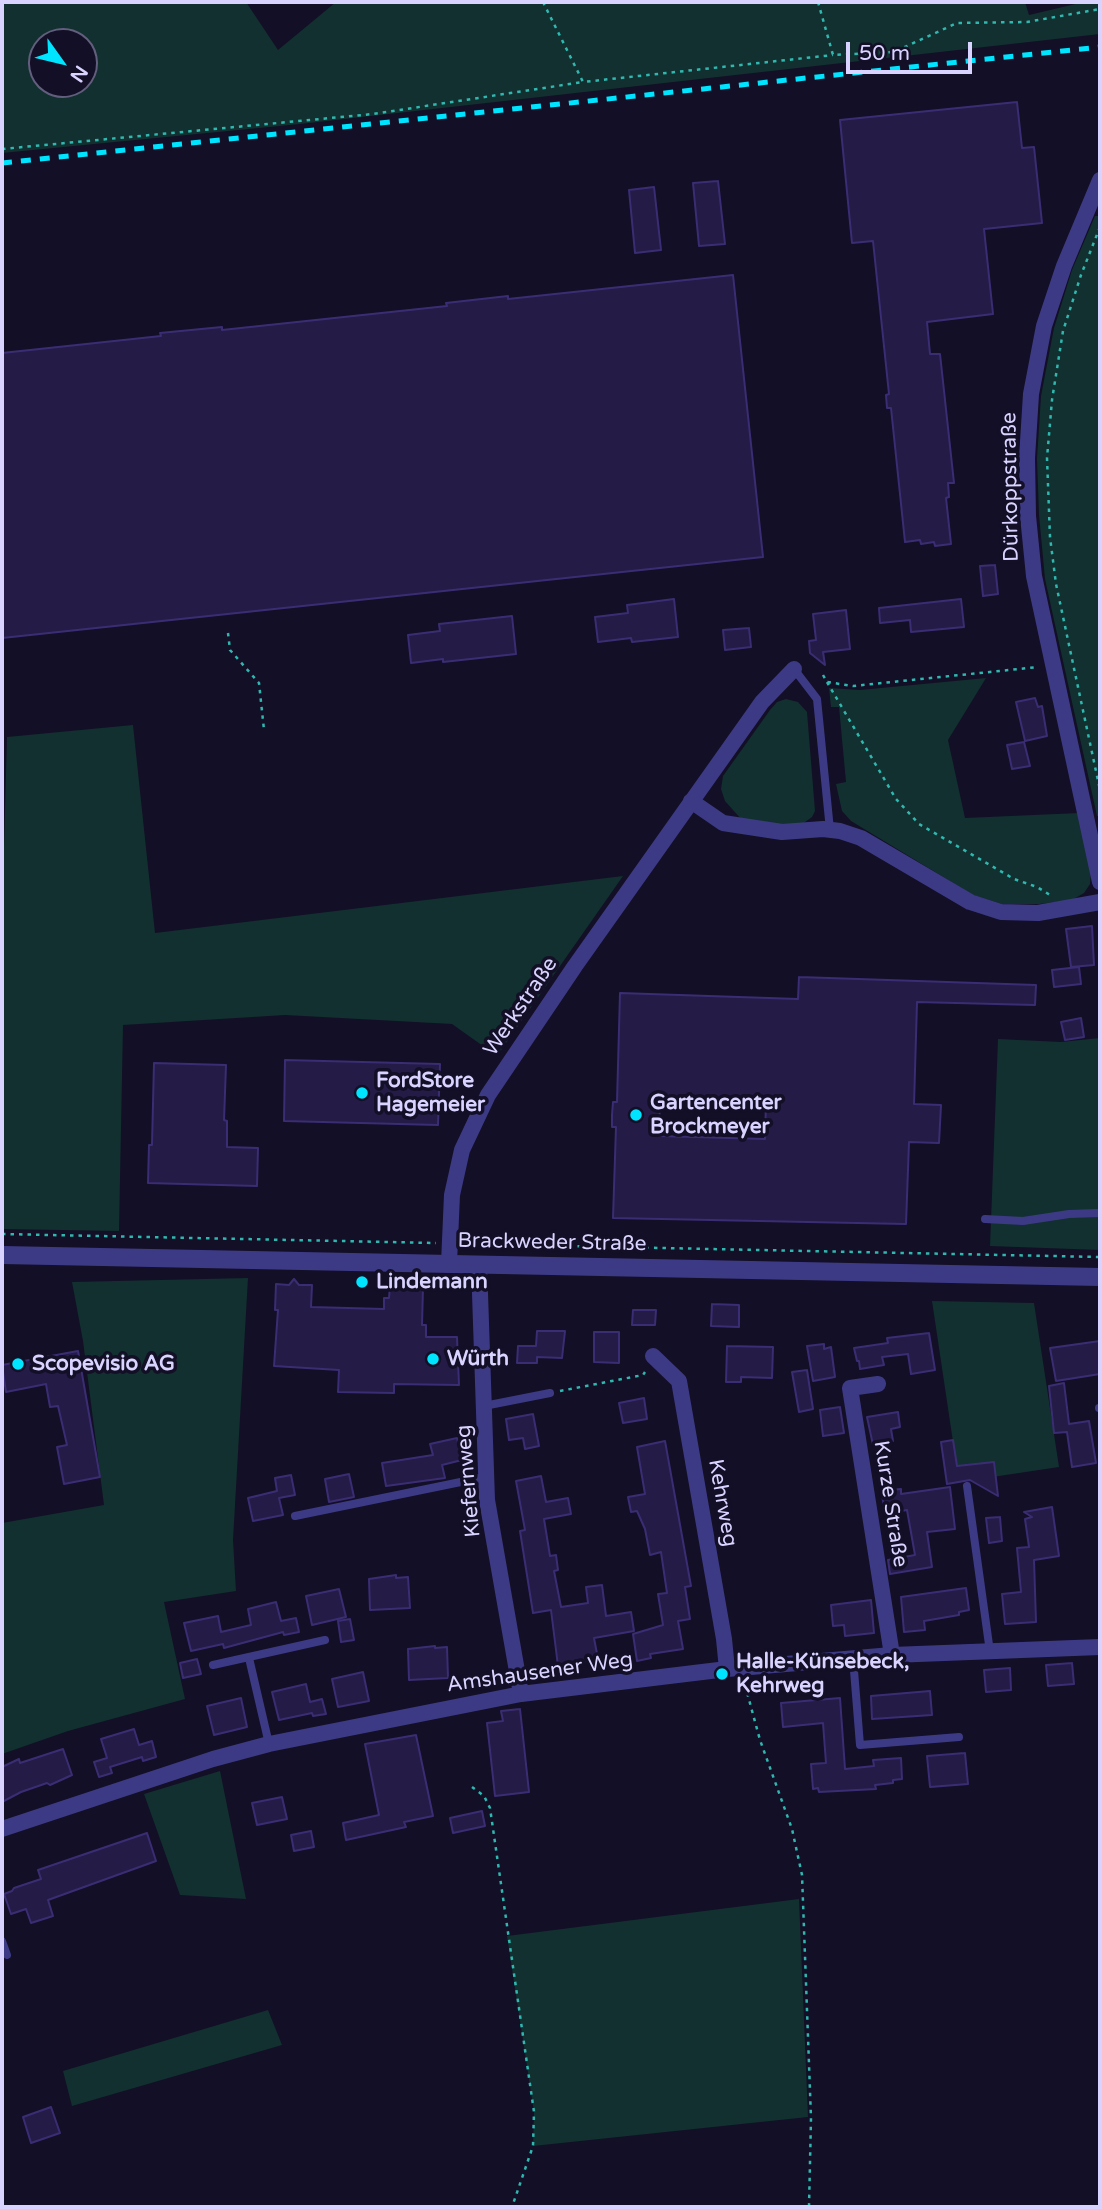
<!DOCTYPE html>
<html>
<head>
<meta charset="utf-8">
<style>
	body { margin:0 }
	#map { position:relative; width:1102px; height:2209px; overflow:hidden; background:#130f26; font-family:"Varela Round",sans-serif }
	canvas { display:block }
	.frame { position:absolute; inset:0; border:4px solid #d9d4ff; pointer-events:none }
	.north { position:absolute; left:28px; top:28px; width:70px; height:70px; box-sizing:border-box; background:#130f26; border:2px solid #625e7d; border-radius:50%; rotate:124deg; font-size:19px; font-weight:700; line-height:28px; text-align:center; color:#d9d4ff }
	.north::after { content:''; display:block; margin:auto; width:24px; height:32px; background:#00e5ff; clip-path:polygon(50% 0,100% 100%,50% 72%,0 100%) }
	.scale { position:absolute; left:846px; top:42px; width:126px; height:32px; box-sizing:border-box; border:4px solid #d9d4ff; border-top:0; padding-left:9px; font-size:21px; line-height:24px; white-space:nowrap; color:#d9d4ff; -webkit-text-stroke:5px #130f26; paint-order:stroke }
</style>
</head>
<body>
<div id="map">
<canvas width="1102" height="2209"></canvas>
<div class="frame"></div>
<div class="north">N</div>
<div class="scale">50 m</div>
</div>
<script>
const ctx = document.querySelector('canvas').getContext('2d');
ctx.lineJoin = 'round';
function fillPath(path, color) { ctx.fillStyle = color; ctx.fill(path, 'evenodd'); }
const poly = rows => new Path2D(rows.map(r => 'M' + r).join(''));
function trace(path, color, width, dash) { ctx.strokeStyle = color; ctx.lineWidth = width; ctx.lineCap = dash ? 'butt' : 'round'; ctx.setLineDash(dash || []); ctx.stroke(path); }
function label(font, color, halo, rows, align = 'center') {
  ctx.font = font + ' "Varela Round",sans-serif'; ctx.lineWidth = 7; ctx.setLineDash([]); ctx.textBaseline = 'middle'; ctx.strokeStyle = halo; ctx.fillStyle = color; for (const [text, x, y, turn = 0] of rows) {
    ctx.save(); ctx.translate(x, y); ctx.rotate((+turn || 0) * Math.PI / 180); ctx.textAlign = isNaN(turn) ? turn : align; if (halo) ctx.strokeText(text, 0, 0); ctx.fillText(text, 0, 0); ctx.restore();
  }
}
fillPath(poly([
	[2,2,79,2,81,4,81,2,246,2,278,50,336,2,1025,2,1029,15,1084,2,1100,2,1100,34,300,124,2,153],
	[42,42,84,42,84,84,42,84],
	[1095,216,1100,216,1100,816,1097,816,1045,579,1039,515,1037,459,1041,396,1054,328,1072,270],
	[986,678,948,740,965,818,1079,813,1091,870,1090,884,1084,893,1072,900,1039,904,1002,904,973,895,851,821,842,811,836,784,846,782,839,707,831,707,829,688,860,690],
	[786,699,798,702,807,712,815,811,812,817,801,825,789,827,741,819,725,801,721,789,723,776,770,710,777,702],
	[133,725,155,933,623,876,497,1056,452,1024,285,1015,123,1025,119,1231,2,1229,2,846,4,846,7,737],
	[1100,1038,1100,1250,990,1246,998,1039,1061,1042],
	[248,1278,233,1540,236,1591,164,1602,185,1699,68,1731,2,1754,2,1523,104,1505,83,1341,72,1282],
	[932,1301,1034,1303,1059,1467,959,1482],
	[220,1771,246,1899,180,1895,144,1794],
	[799,1899,808,2117,533,2146,534,2112,507,1936],
	[268,2010,282,2045,72,2106,63,2071]
]), '#12302f');
const building = poly([
	[1017,102,1022,148,1034,147,1042,223,984,229,993,314,927,322,930,354,940,354,954,483,948,483,949,497,946,498,951,544,935,546,934,542,921,544,920,540,905,542,891,408,887,408,886,395,889,394,873,241,852,243,840,120,1017,102],
	[718,181,725,244,699,246,693,183,718,181],
	[654,187,661,250,635,253,629,190,654,187],
	[733,275,763,557,2,638,2,353,161,336,160,333,222,327,222,330,447,306,446,303,508,296,508,299,733,275],
	[995,565,998,594,983,596,980,566,995,565],
	[674,599,678,637,632,642,631,638,598,642,595,617,628,613,627,605,674,599],
	[961,599,964,627,911,632,910,620,880,623,879,608,961,599],
	[846,610,850,649,823,652,825,665,810,653,809,641,816,640,813,614,846,610],
	[512,616,516,654,443,662,443,659,411,663,408,635,440,631,439,624,512,616],
	[749,628,751,647,725,650,723,630,749,628],
	[1035,698,1038,707,1042,706,1047,736,1025,741,1016,702,1035,698],
	[1024,742,1030,766,1012,769,1007,745,1024,742],
	[1092,926,1094,965,1071,967,1066,929,1092,926],
	[1079,967,1081,984,1054,987,1052,970,1079,967],
	[799,977,1036,985,1035,1005,917,1002,914,1104,941,1105,939,1143,909,1142,906,1224,613,1218,616,1127,612,1127,612,1115,613,1102,617,1102,620,993,798,999,799,977],
	[660,1096,766,1100,765,1139,659,1136,660,1096],
	[1081,1018,1084,1037,1065,1040,1061,1022,1081,1018],
	[285,1060,440,1064,438,1125,284,1121,285,1060],
	[154,1063,226,1065,224,1120,227,1121,227,1147,258,1148,257,1186,148,1183,149,1145,152,1145,154,1063],
	[294,1279,299,1285,312,1285,311,1307,384,1309,384,1298,389,1298,390,1286,423,1287,422,1325,426,1325,426,1337,457,1337,459,1385,394,1384,394,1393,338,1392,339,1370,274,1366,278,1310,275,1310,276,1284,289,1285,294,1279],
	[712,1304,739,1305,739,1327,711,1326,712,1304],
	[633,1310,656,1310,655,1325,632,1325,633,1310],
	[537,1331,565,1331,562,1358,537,1357,537,1363,517,1363,518,1346,536,1346,537,1331],
	[594,1332,619,1332,619,1363,594,1362,594,1332],
	[929,1333,935,1370,911,1374,908,1354,882,1357,884,1365,860,1369,859,1361,857,1361,854,1348,888,1343,887,1338,929,1333],
	[1100,1341,1100,1374,1056,1381,1050,1348,1100,1341],
	[824,1344,824,1349,831,1347,835,1377,813,1381,807,1346,824,1344],
	[727,1346,773,1347,772,1378,741,1377,741,1382,726,1382,727,1346],
	[78,1351,100,1477,64,1484,57,1447,67,1445,58,1406,50,1407,46,1384,6,1392,2,1365,78,1351],
	[807,1370,813,1409,799,1412,792,1372,807,1370],
	[1064,1383,1069,1424,1089,1421,1096,1463,1072,1467,1067,1432,1054,1433,1049,1386,1064,1383],
	[644,1398,647,1419,623,1423,619,1403,644,1398],
	[840,1407,844,1433,823,1436,820,1410,840,1407],
	[898,1412,900,1427,891,1429,893,1441,873,1445,867,1417,898,1412],
	[533,1414,539,1446,525,1449,523,1438,509,1440,506,1419,533,1414],
	[457,1438,462,1460,442,1465,445,1478,386,1486,382,1463,433,1455,430,1444,457,1438],
	[953,1440,957,1466,994,1462,998,1496,970,1480,947,1484,941,1442,953,1440],
	[665,1441,691,1586,685,1587,690,1619,678,1621,683,1649,650,1654,651,1658,637,1661,633,1634,663,1625,658,1594,667,1593,661,1552,650,1555,645,1529,637,1511,631,1512,628,1497,645,1494,637,1447,665,1441],
	[349,1474,354,1497,329,1502,325,1479,349,1474],
	[291,1475,295,1495,279,1498,283,1515,253,1521,248,1498,277,1491,275,1478,291,1475],
	[541,1476,546,1502,568,1498,571,1514,544,1519,550,1556,556,1555,558,1570,554,1571,561,1607,588,1603,586,1587,602,1585,606,1616,631,1612,634,1631,594,1638,598,1659,558,1666,551,1610,533,1613,520,1531,525,1530,516,1481,541,1476],
	[880,1481,891,1490,901,1489,901,1494,950,1487,955,1529,927,1532,932,1567,890,1574,888,1560,915,1555,907,1510,885,1514,880,1481],
	[1052,1507,1059,1556,1034,1560,1036,1622,1005,1624,1002,1594,1021,1592,1017,1548,1029,1547,1025,1519,1032,1517,1024,1512,1052,1507],
	[1000,1517,1002,1541,989,1543,986,1518,1000,1517],
	[396,1575,396,1578,408,1577,410,1608,370,1610,369,1579,396,1575],
	[966,1588,969,1610,959,1612,959,1615,924,1621,925,1630,904,1632,901,1597,966,1588],
	[339,1589,346,1617,312,1625,306,1596,339,1589],
	[871,1600,874,1633,845,1636,844,1625,833,1626,831,1605,871,1600],
	[276,1602,281,1621,296,1618,299,1632,284,1635,283,1632,224,1648,223,1644,191,1651,184,1623,218,1616,221,1632,251,1625,248,1609,276,1602],
	[350,1619,354,1640,341,1642,338,1621,350,1619],
	[435,1646,435,1648,447,1647,448,1678,409,1680,408,1649,435,1646],
	[197,1659,201,1674,183,1678,180,1663,197,1659],
	[1072,1663,1074,1684,1048,1686,1046,1665,1072,1663],
	[1010,1668,1011,1690,986,1692,984,1670,1010,1668],
	[363,1672,369,1701,338,1707,332,1679,363,1672],
	[306,1684,310,1702,322,1699,326,1714,313,1716,312,1713,279,1720,272,1692,306,1684],
	[930,1691,932,1715,872,1719,871,1696,930,1691],
	[241,1698,247,1727,214,1735,207,1706,241,1698],
	[840,1698,845,1769,874,1766,873,1760,901,1758,902,1779,893,1780,893,1783,875,1785,876,1789,819,1792,818,1788,813,1789,811,1764,826,1763,823,1723,783,1727,781,1703,840,1698],
	[520,1709,529,1792,495,1796,487,1723,503,1721,501,1711,520,1709],
	[134,1729,139,1745,152,1741,156,1757,143,1761,142,1757,110,1767,112,1773,99,1777,94,1762,107,1758,101,1739,134,1729],
	[416,1735,433,1816,404,1822,406,1827,346,1840,343,1823,379,1815,365,1744,416,1735],
	[63,1749,72,1775,50,1785,47,1783,21,1792,2,1802,2,1767,19,1759,20,1763,63,1749],
	[965,1753,968,1784,930,1787,927,1756,965,1753],
	[282,1797,287,1819,257,1825,252,1803,282,1797],
	[482,1811,485,1826,453,1833,450,1818,482,1811],
	[311,1831,314,1847,294,1851,291,1835,311,1831],
	[147,1833,156,1861,48,1900,53,1916,31,1923,26,1909,11,1914,4,1894,12,1891,14,1888,41,1879,38,1870,147,1833],
	[51,2107,60,2133,31,2143,23,2117,51,2107]
]);
fillPath(building, '#241b47');
trace(building, '#3b2d73', 2);
trace(poly([
	[543,2,583,82,833,55],
	[818,2,833,55,894,52,957,23,1027,22,1100,9],
	[2,149,373,114,583,82],
	[1100,227,1081,275,1063,331,1052,400,1047,458,1050,537,1056,584,1100,790],
	[228,633,230,650,259,683,264,730],
	[823,675,827,682,853,686,1038,667],
	[827,682,896,799,919,824,1014,879,1037,887,1050,895],
	[2,1234,436,1243],
	[467,1244,1100,1257],
	[560,1391,643,1375,645,1372],
	[745,1685,760,1740,792,1829,802,1875,811,2118,809,2207],
	[472,1787,484,1796,490,1808,534,2112,533,2146,512,2207]
]), '#2fb8b0', 2.5, [3.5, 5]);
trace(poly([
	[794,669,817,699,830,830],
	[985,1219,1023,1221,1069,1214,1100,1213],
	[484,1406,550,1393],
	[1099,1408,1100,1408],
	[967,1486,990,1652],
	[295,1516,485,1477],
	[249,1658,269,1744],
	[853,1658,860,1745,959,1737],
	[213,1665,325,1640],
	[2,1941,7,1955]
]), '#3d3a85', 8);
trace(poly([
	[1100,180,1064,266,1044,326,1031,394,1027,458,1028,516,1034,576,1100,882],
	[691,801,723,823,782,832,823,829,840,831,861,838,970,902,1001,912,1038,913,1100,902],
	[449,1263,452,1195,462,1150,488,1095,575,966,762,702,794,669],
	[479,1264,487,1500,521,1694],
	[653,1356,679,1381,724,1639,727,1669],
	[878,1384,850,1388,892,1655],
	[2,1829,213,1759,269,1744,521,1694,727,1669,892,1655,1100,1647]
]), '#3d3a85', 16);
trace(poly([
	[2,1255,1100,1277]
]), '#3d3a85', 18);
trace(poly([
	[2,163,1100,47]
]), '#00e5ff', 5, [10, 9]);
for (const [x, y, r, color] of [
	[362,1093,7,"#00e5ff"],
	[636,1115,7,"#00e5ff"],
	[362,1282,7,"#00e5ff"],
	[433,1359,7,"#00e5ff"],
	[18,1364,7,"#00e5ff"],
	[722,1674,7,"#00e5ff"]
]) { const dot = new Path2D(); dot.arc(x, y, r, 0, 2 * Math.PI); ctx.fillStyle = color; ctx.fill(dot); trace(dot, '#130f26', 2.5); }
label('21px', '#d9d4ff', '#130f26', [
	["Dürkoppstraße",1011,487,-91],
	["Werkstraße",521,1007,-56],
	["Brackweder Straße",552,1243,1],
	["Kiefernweg",469,1481,-95],
	["Kehrweg",722,1503,80],
	["Kurze Straße",890,1504,81],
	["Amshausener Weg",540,1673,-8]
]);
label('bold 21px', '#d9d4ff', '#130f26', [
	["FordStore",376,1081],
	["Hagemeier",376,1105],
	["Gartencenter",650,1103],
	["Brockmeyer",650,1127],
	["Lindemann",376,1282],
	["Würth",447,1359],
	["Scopevisio AG",32,1364],
	["Halle-Künsebeck,",736,1662],
	["Kehrweg",736,1686]
], 'left');
</script>
</body>
</html>
